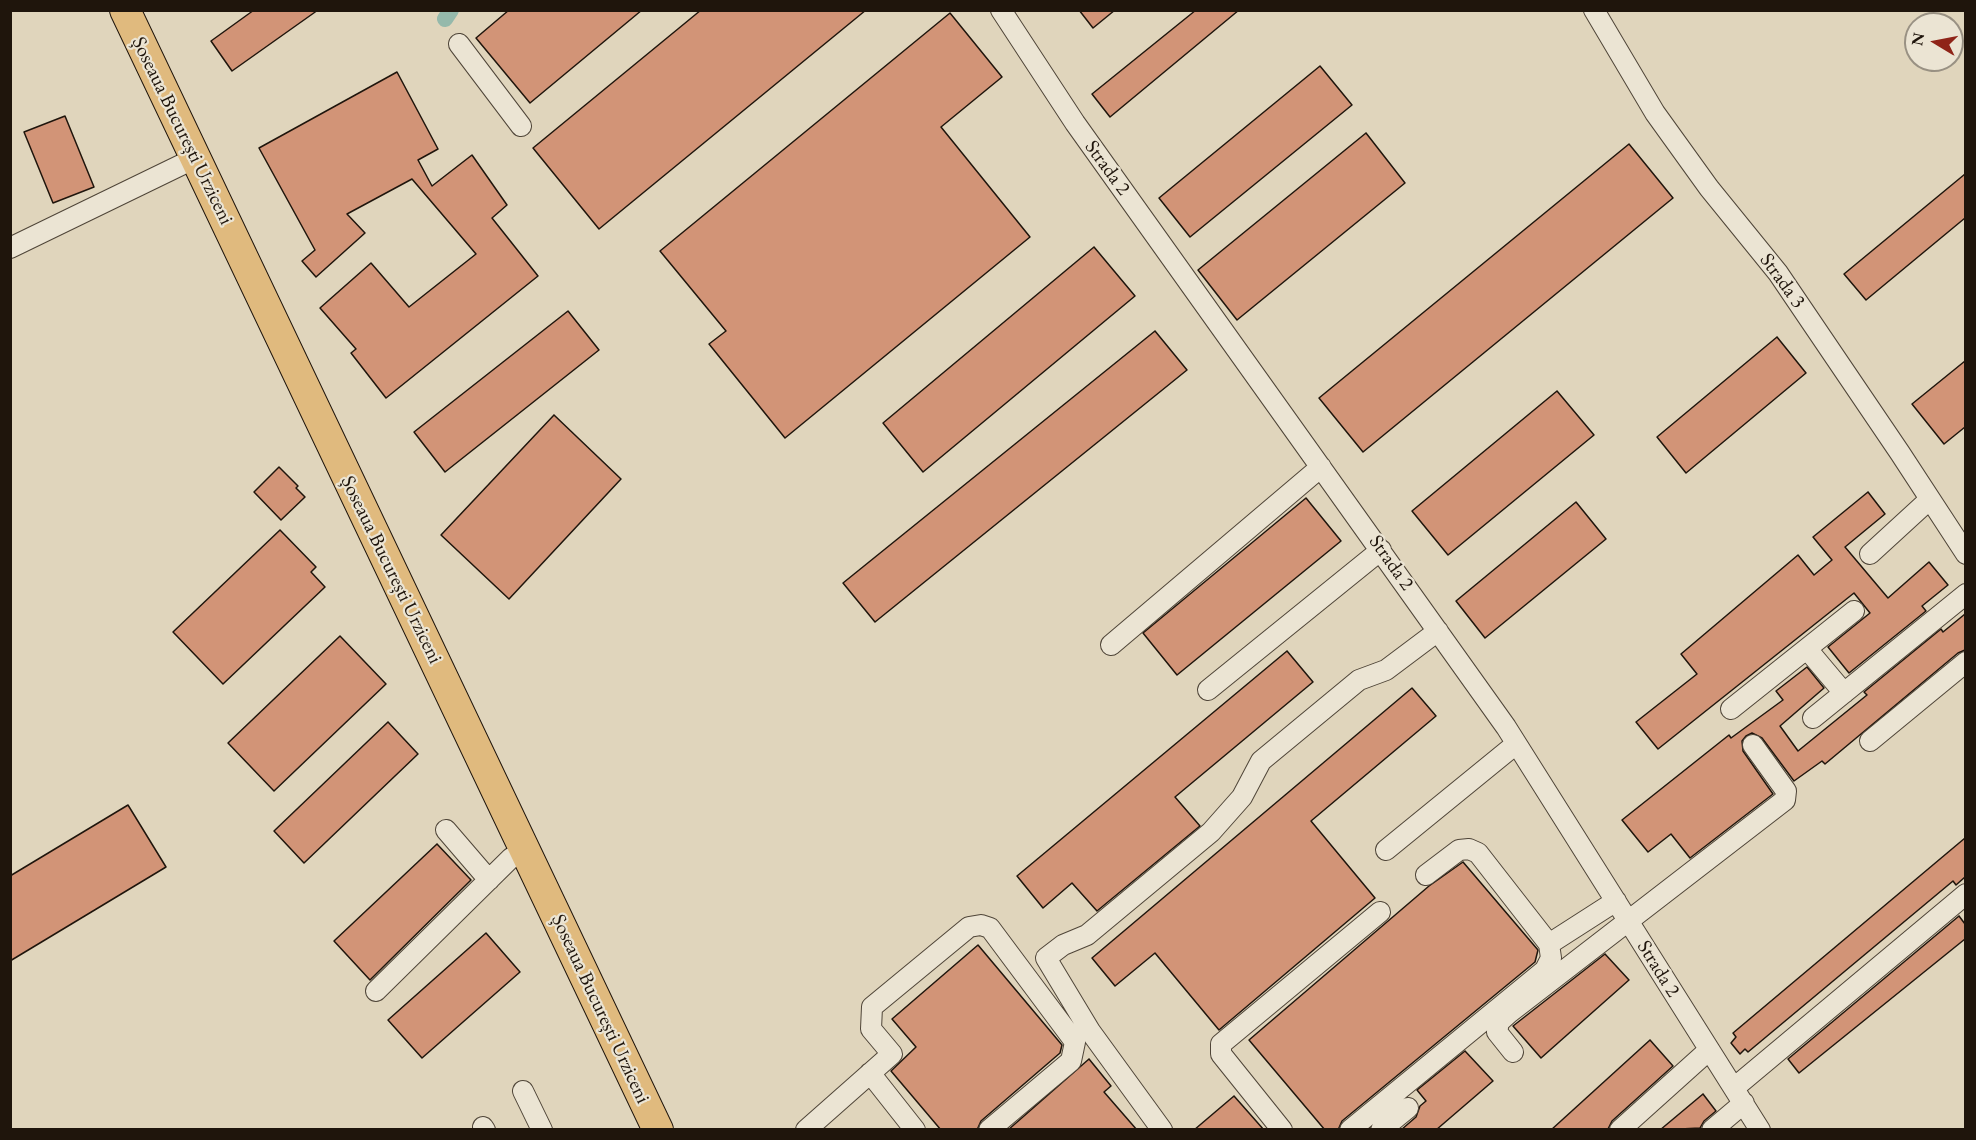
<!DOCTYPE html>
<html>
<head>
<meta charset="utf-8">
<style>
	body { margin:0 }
	#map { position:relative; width:1976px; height:1140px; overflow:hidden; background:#e0d5bc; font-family:"EB Garamond",serif }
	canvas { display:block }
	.frame { position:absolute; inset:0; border:12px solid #1f150c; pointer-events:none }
	.north { position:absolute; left:1904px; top:12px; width:60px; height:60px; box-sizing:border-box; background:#ebe4d3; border:2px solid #999183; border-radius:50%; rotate:280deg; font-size:16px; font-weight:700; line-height:24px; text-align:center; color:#1f150c }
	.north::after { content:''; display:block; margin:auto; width:21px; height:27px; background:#8f2418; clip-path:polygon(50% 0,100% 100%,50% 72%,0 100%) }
</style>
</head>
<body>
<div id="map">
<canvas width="1976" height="1140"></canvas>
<div class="frame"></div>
<div class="north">N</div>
</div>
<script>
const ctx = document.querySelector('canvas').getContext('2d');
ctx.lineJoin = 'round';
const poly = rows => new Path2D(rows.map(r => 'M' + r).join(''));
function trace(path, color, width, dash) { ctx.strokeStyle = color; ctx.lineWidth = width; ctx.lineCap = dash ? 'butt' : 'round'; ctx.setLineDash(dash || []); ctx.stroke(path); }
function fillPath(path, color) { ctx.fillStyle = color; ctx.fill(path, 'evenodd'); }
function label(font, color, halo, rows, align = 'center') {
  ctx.font = font + ' "EB Garamond",serif'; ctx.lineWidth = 4.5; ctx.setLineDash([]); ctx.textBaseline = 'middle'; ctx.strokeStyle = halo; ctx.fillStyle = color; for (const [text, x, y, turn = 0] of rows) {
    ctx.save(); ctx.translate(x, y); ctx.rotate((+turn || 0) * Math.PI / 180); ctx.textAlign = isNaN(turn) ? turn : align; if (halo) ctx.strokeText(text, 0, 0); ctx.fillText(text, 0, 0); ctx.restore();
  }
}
trace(poly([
	[445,19,451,10]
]), '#95b9ab', 16);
const building = poly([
	[254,10,318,10,232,71,211,41,254,10],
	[509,10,642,10,530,103,476,38,509,10],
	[701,10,866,10,599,229,533,148,701,10],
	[1079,10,1115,10,1093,28,1079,10],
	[1196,10,1239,10,1110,117,1092,94,1196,10],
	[950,13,1002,77,941,127,1030,237,785,438,709,344,726,331,660,251,950,13],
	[1320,66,1352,105,1190,237,1159,198,1320,66],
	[397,72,438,149,418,160,432,186,472,155,507,205,492,218,538,276,386,398,351,353,356,349,320,308,371,263,409,307,476,254,412,179,347,214,365,233,316,277,302,261,315,250,259,148,397,72],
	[65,116,94,187,53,203,24,132,65,116],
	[1366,133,1405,183,1237,320,1198,270,1366,133],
	[1629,144,1673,198,1363,452,1319,398,1629,144],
	[1965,174,1965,218,1866,300,1844,274,1965,174],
	[1094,247,1135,296,923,472,883,423,1094,247],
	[568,311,599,350,445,472,414,432,568,311],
	[1155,331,1187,370,875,622,843,583,1155,331],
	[1777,337,1806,373,1686,473,1657,437,1777,337],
	[1965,361,1965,427,1944,444,1912,404,1965,361],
	[1557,391,1594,435,1448,555,1412,511,1557,391],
	[554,415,621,479,509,599,441,535,554,415],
	[279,467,298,486,296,488,305,497,281,520,254,492,279,467],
	[1868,492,1885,514,1845,547,1888,598,1929,562,1948,585,1922,606,1926,611,1849,673,1828,647,1870,613,1854,593,1658,749,1636,722,1697,674,1681,654,1798,555,1814,575,1832,560,1813,537,1868,492],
	[1306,498,1341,541,1177,675,1143,633,1306,498],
	[1576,502,1606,539,1485,638,1456,601,1576,502],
	[280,530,316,567,311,572,325,587,223,684,173,632,280,530],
	[1965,614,1965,650,1958,653,1825,764,1822,761,1794,781,1762,738,1752,733,1746,736,1742,741,1743,751,1773,794,1690,858,1671,834,1648,852,1622,820,1729,735,1731,738,1783,700,1776,691,1807,667,1824,688,1780,726,1798,751,1867,695,1864,692,1941,629,1943,632,1965,614],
	[340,636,386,684,274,791,228,743,340,636],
	[1287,651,1313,682,1175,797,1200,826,1097,911,1072,883,1043,908,1017,876,1287,651],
	[1412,688,1436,716,1311,821,1375,898,1219,1030,1155,953,1115,986,1092,958,1412,688],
	[388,722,418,754,304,863,274,831,388,722],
	[128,805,166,867,10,961,10,876,128,805],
	[1965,838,1965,877,1956,885,1953,881,1748,1052,1745,1049,1740,1054,1731,1043,1736,1037,1733,1033,1965,838],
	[437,844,471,880,370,980,334,941,437,844],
	[1463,862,1538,950,1535,962,1342,1121,1338,1130,1325,1130,1249,1040,1429,886,1463,862],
	[1959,916,1965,924,1965,939,1799,1073,1788,1059,1959,916],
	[486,933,520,972,422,1058,388,1020,486,933],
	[978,945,1062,1045,1060,1053,981,1121,977,1130,941,1130,891,1071,916,1047,892,1019,978,945],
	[1605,954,1629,980,1541,1058,1513,1026,1605,954],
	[1650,1040,1673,1066,1612,1121,1608,1129,1551,1130,1650,1040],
	[1465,1051,1493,1081,1436,1130,1401,1130,1416,1117,1420,1106,1426,1101,1417,1090,1465,1051],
	[1089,1059,1111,1086,1104,1092,1137,1130,1008,1130,1089,1059],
	[1703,1094,1716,1111,1704,1121,1700,1128,1660,1130,1703,1094],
	[1234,1096,1264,1130,1194,1130,1234,1096]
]);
fillPath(building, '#d29477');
trace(building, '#1f150c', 1.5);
const minor = poly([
	[1001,10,1075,123,1506,727,1760,1130],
	[1594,10,1655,113,1709,188,1778,273,1900,453,1966,554],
	[459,44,521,126],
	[10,248,181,165],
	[1870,554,1930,499],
	[1111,645,1321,467],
	[1807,649,1844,693],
	[1208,690,1381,550],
	[1731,709,1854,611],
	[1813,718,1966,594],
	[1870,741,1966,662],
	[446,830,489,880],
	[1386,850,1516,744],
	[1426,875,1459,850,1469,849,1478,853,1549,944,1616,901],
	[376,991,511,858],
	[1513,1052,1497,1032,1499,1022,1509,1013,1785,800,1786,791,1753,745],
	[870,1073,915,1130],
	[1734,1088,1966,894],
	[523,1091,542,1130],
	[483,1127,485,1130],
	[806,1130,892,1054,871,1029,872,1007,969,927,981,925,990,928,1075,1042,1071,1061,989,1130],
	[1162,1130,1090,1031,1046,958,1063,945,1087,935,1211,832,1242,797,1261,761,1359,680,1386,670,1438,631],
	[1282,1130,1221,1054,1221,1044,1380,912],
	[1350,1130,1545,970,1551,958,1549,944],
	[1381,1130,1408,1108],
	[1620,1130,1709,1050],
	[1712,1130,1744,1103]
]);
const highway = poly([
	[125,10,658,1130]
]);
trace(minor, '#4f4538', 22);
trace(highway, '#1f150c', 32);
trace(minor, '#ebe4d3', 20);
trace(highway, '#e0ba7e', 30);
label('20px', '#1f150c', '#ebe4d3', [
	["Șoseaua București Urziceni",182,131,64],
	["Strada 2",1107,168,54],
	["Strada 3",1782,281,54],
	["Strada 2",1391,563,55],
	["Șoseaua București Urziceni",391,570,64],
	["Strada 2",1658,969,58],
	["Șoseaua București Urziceni",600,1009,65]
]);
</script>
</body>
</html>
